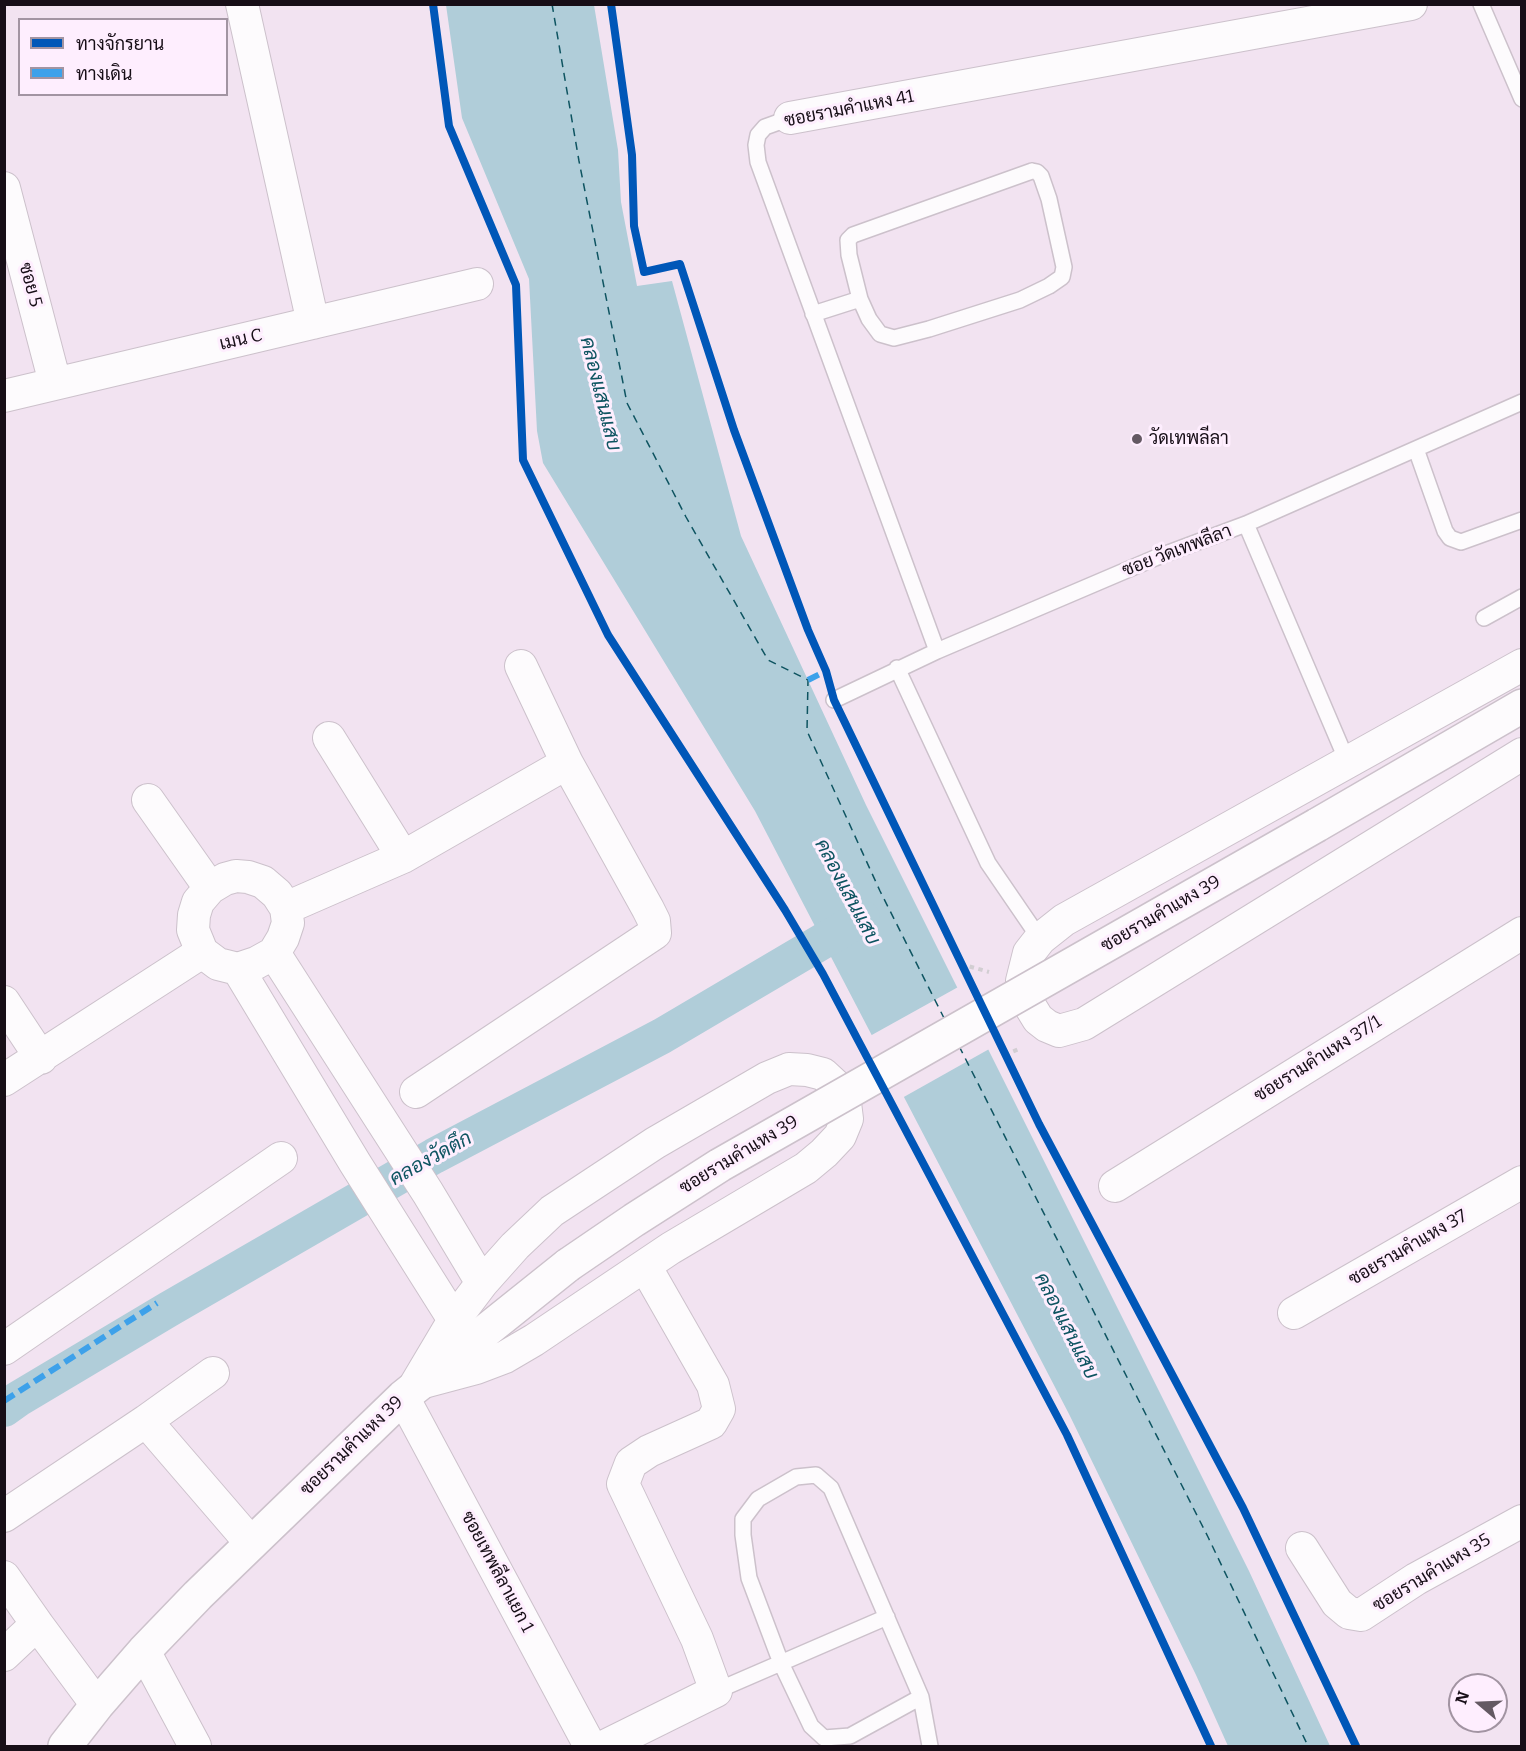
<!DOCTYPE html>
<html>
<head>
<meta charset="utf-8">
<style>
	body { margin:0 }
	#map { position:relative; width:1526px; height:1751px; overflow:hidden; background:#f2e3f1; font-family:Bitter,Sarabun,serif }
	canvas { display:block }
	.frame { position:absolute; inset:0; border:6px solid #170e17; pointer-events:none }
	.legend { position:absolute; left:18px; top:18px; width:210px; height:78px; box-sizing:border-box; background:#feeefe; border:2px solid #a294a2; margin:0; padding:8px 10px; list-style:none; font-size:18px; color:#170e17 }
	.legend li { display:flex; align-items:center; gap:12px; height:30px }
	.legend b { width:30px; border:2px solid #a294a2 }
	.north { position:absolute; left:1448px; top:1673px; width:60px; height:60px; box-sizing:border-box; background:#feeefe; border:2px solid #a294a2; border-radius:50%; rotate:289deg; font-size:16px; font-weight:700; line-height:24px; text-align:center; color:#170e17 }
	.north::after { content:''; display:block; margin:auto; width:21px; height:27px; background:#645963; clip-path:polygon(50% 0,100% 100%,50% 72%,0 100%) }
</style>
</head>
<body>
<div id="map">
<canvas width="1526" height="1751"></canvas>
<div class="frame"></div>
<ul class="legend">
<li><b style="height:8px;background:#0057b8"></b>ทางจักรยาน</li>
<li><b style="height:8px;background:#3da1ea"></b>ทางเดิน</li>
</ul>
<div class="north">N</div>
</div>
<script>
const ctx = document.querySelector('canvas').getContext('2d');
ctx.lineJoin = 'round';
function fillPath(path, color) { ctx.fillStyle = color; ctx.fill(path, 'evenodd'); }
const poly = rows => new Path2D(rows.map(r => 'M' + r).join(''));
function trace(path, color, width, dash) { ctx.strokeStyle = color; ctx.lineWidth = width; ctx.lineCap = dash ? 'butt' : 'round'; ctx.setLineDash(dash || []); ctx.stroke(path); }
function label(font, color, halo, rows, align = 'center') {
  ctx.font = font + ' Bitter,Sarabun,serif'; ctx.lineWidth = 6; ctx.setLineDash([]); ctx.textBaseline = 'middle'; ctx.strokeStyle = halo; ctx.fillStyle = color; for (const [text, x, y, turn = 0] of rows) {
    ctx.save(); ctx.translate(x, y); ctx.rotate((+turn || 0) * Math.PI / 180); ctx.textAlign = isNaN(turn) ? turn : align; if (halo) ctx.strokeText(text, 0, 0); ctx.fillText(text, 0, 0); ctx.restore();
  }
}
fillPath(poly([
	[446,5,594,5,618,150,621,202,637,286,672,281,741,536,866,805,1249,1571,1330,1746,1228,1746,1196,1675,1069,1414,755,811,543,463,537,431,529,279,462,118]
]), '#b0cdd9');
fillPath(poly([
	[960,986,991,1048,902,1098,870,1036]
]), '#f2e3f1');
trace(poly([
	[4,1409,18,1399,169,1309,434,1156,662,1036,862,918]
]), '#b0cdd9', 36);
trace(poly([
	[552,4,579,161,627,403,686,517,768,660,808,680,807,731,880,891,944,1018],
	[959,1046,1208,1537,1308,1746]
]), '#0e5461', 1.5, [8, 6]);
const lane = poly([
	[1481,4,1522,99],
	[790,118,765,127,758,135,756,145,758,162,937,651],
	[1032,171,1037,172,1041,176,1049,199,1064,267,1062,277,1049,286,1020,300,929,329,894,338,880,334,869,319,860,299,849,255,848,240,853,235,1032,171],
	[813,314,860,299],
	[1416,449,1445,531,1450,538,1461,542,1522,520],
	[1246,524,1347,761],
	[1484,618,1522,597],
	[897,668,988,863,1040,939],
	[834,700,937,651,1155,558,1246,524,1522,402],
	[716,1691,887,1617],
	[921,1697,850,1736,824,1738,811,1726,781,1663,749,1578,743,1535,743,1519,758,1499,796,1477,816,1475,831,1488,921,1697,930,1746]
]);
const street = poly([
	[242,4,313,323],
	[790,118,1411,4],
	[4,188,55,383],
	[4,396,477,284],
	[1522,665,1064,920,1040,939,1029,953,1022,981,1024,996,1038,1019,1047,1026,1059,1031,1084,1024,1522,754],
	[521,666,567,763],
	[329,738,403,857],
	[148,800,210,888],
	[236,876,248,877,263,882,277,894,286,908,288,923,283,938,274,953,256,963,238,969,218,964,202,952,193,930,194,915,198,902,210,888,225,879,236,876],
	[286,908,403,857,567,763,648,909,654,921,655,933,416,1092],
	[274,953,428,1193,482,1283],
	[238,969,355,1163,454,1320],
	[4,1002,41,1058],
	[789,1069,807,1070,823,1074,836,1086,845,1103,847,1119,840,1136,824,1153,806,1168,671,1248,534,1340,505,1357,476,1368,416,1384,454,1320,482,1283,515,1246,552,1211,655,1143,767,1078,789,1069],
	[4,1080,202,952],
	[1115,1186,1522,933],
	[1294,1313,1522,1182],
	[4,1349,281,1158],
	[403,1397,590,1746],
	[146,1421,213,1373],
	[4,1516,146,1421,251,1543],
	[1302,1548,1337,1603,1349,1613,1361,1615,1416,1579,1522,1521],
	[4,1577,37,1624,97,1705],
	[144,1651,195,1746],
	[4,1655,37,1624],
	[605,1746,716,1691,697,1639,623,1484,631,1463,649,1451,711,1423,719,1409,713,1385,645,1266]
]);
const secondary = poly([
	[1317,825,1522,706],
	[65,1746,97,1705,144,1651,198,1595,403,1397,568,1265]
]);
trace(lane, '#ccc1cb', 18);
trace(street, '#ccc1cb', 34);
trace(secondary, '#ccc1cb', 36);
trace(poly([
	[961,964,989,972],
	[1005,1055,1021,1048]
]), '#d2ced2', 4, [4.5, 4.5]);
trace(lane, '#fdfbfd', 15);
trace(street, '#fdfbfd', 32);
trace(secondary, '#fdfbfd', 33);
const secondaryBridge = poly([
	[568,1265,634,1220,720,1165,1317,825]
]);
trace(secondaryBridge, '#ccc1cb', 36, []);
trace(secondaryBridge, '#fdfbfd', 33);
trace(poly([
	[808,680,826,671],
	[4,1401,157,1303]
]), '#3da1ea', 6, [12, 6]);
trace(poly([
	[433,4,449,126,516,285,523,460,608,635,785,910,823,974,1067,1435,1211,1746],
	[611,4,632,155,634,226,644,272,680,264,734,430,808,630,826,671,834,700,1039,1124,1243,1508,1356,1746]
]), '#0057b8', 8);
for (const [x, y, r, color] of [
	[1137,439,6,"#645963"]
]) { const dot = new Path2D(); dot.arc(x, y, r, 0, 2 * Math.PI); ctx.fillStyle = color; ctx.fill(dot); trace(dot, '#feeefe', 2); }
label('18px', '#170e17', '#feeefe', [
	["ซอยรามคำแหง 41",849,109,-11],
	["ซอย 5",30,285,75],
	["เมน C",241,340,-13],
	["ซอย วัดเทพลีลา",1177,551,-21],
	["ซอยรามคำแหง 39",1161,914,-30],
	["ซอยรามคำแหง 37/1",1318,1059,-32],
	["ซอยรามคำแหง 39",739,1155,-31],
	["ซอยรามคำแหง 37",1408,1248,-30],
	["ซอยรามคำแหง 39",352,1446,-44],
	["ซอยเทพลีลาแยก 1",497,1572,62],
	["ซอยรามคำแหง 35",1432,1573,-31]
]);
label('18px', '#170e17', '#feeefe', [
	["วัดเทพลีลา",1149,439]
], 'left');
label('italic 20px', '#0e5461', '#feeefe', [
	["คลองแสนแสบ",600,394,76],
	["คลองแสนแสบ",847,892,62],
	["คลองวัดตึก",431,1159,-29],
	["คลองแสนแสบ",1066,1326,63]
]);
</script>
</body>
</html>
